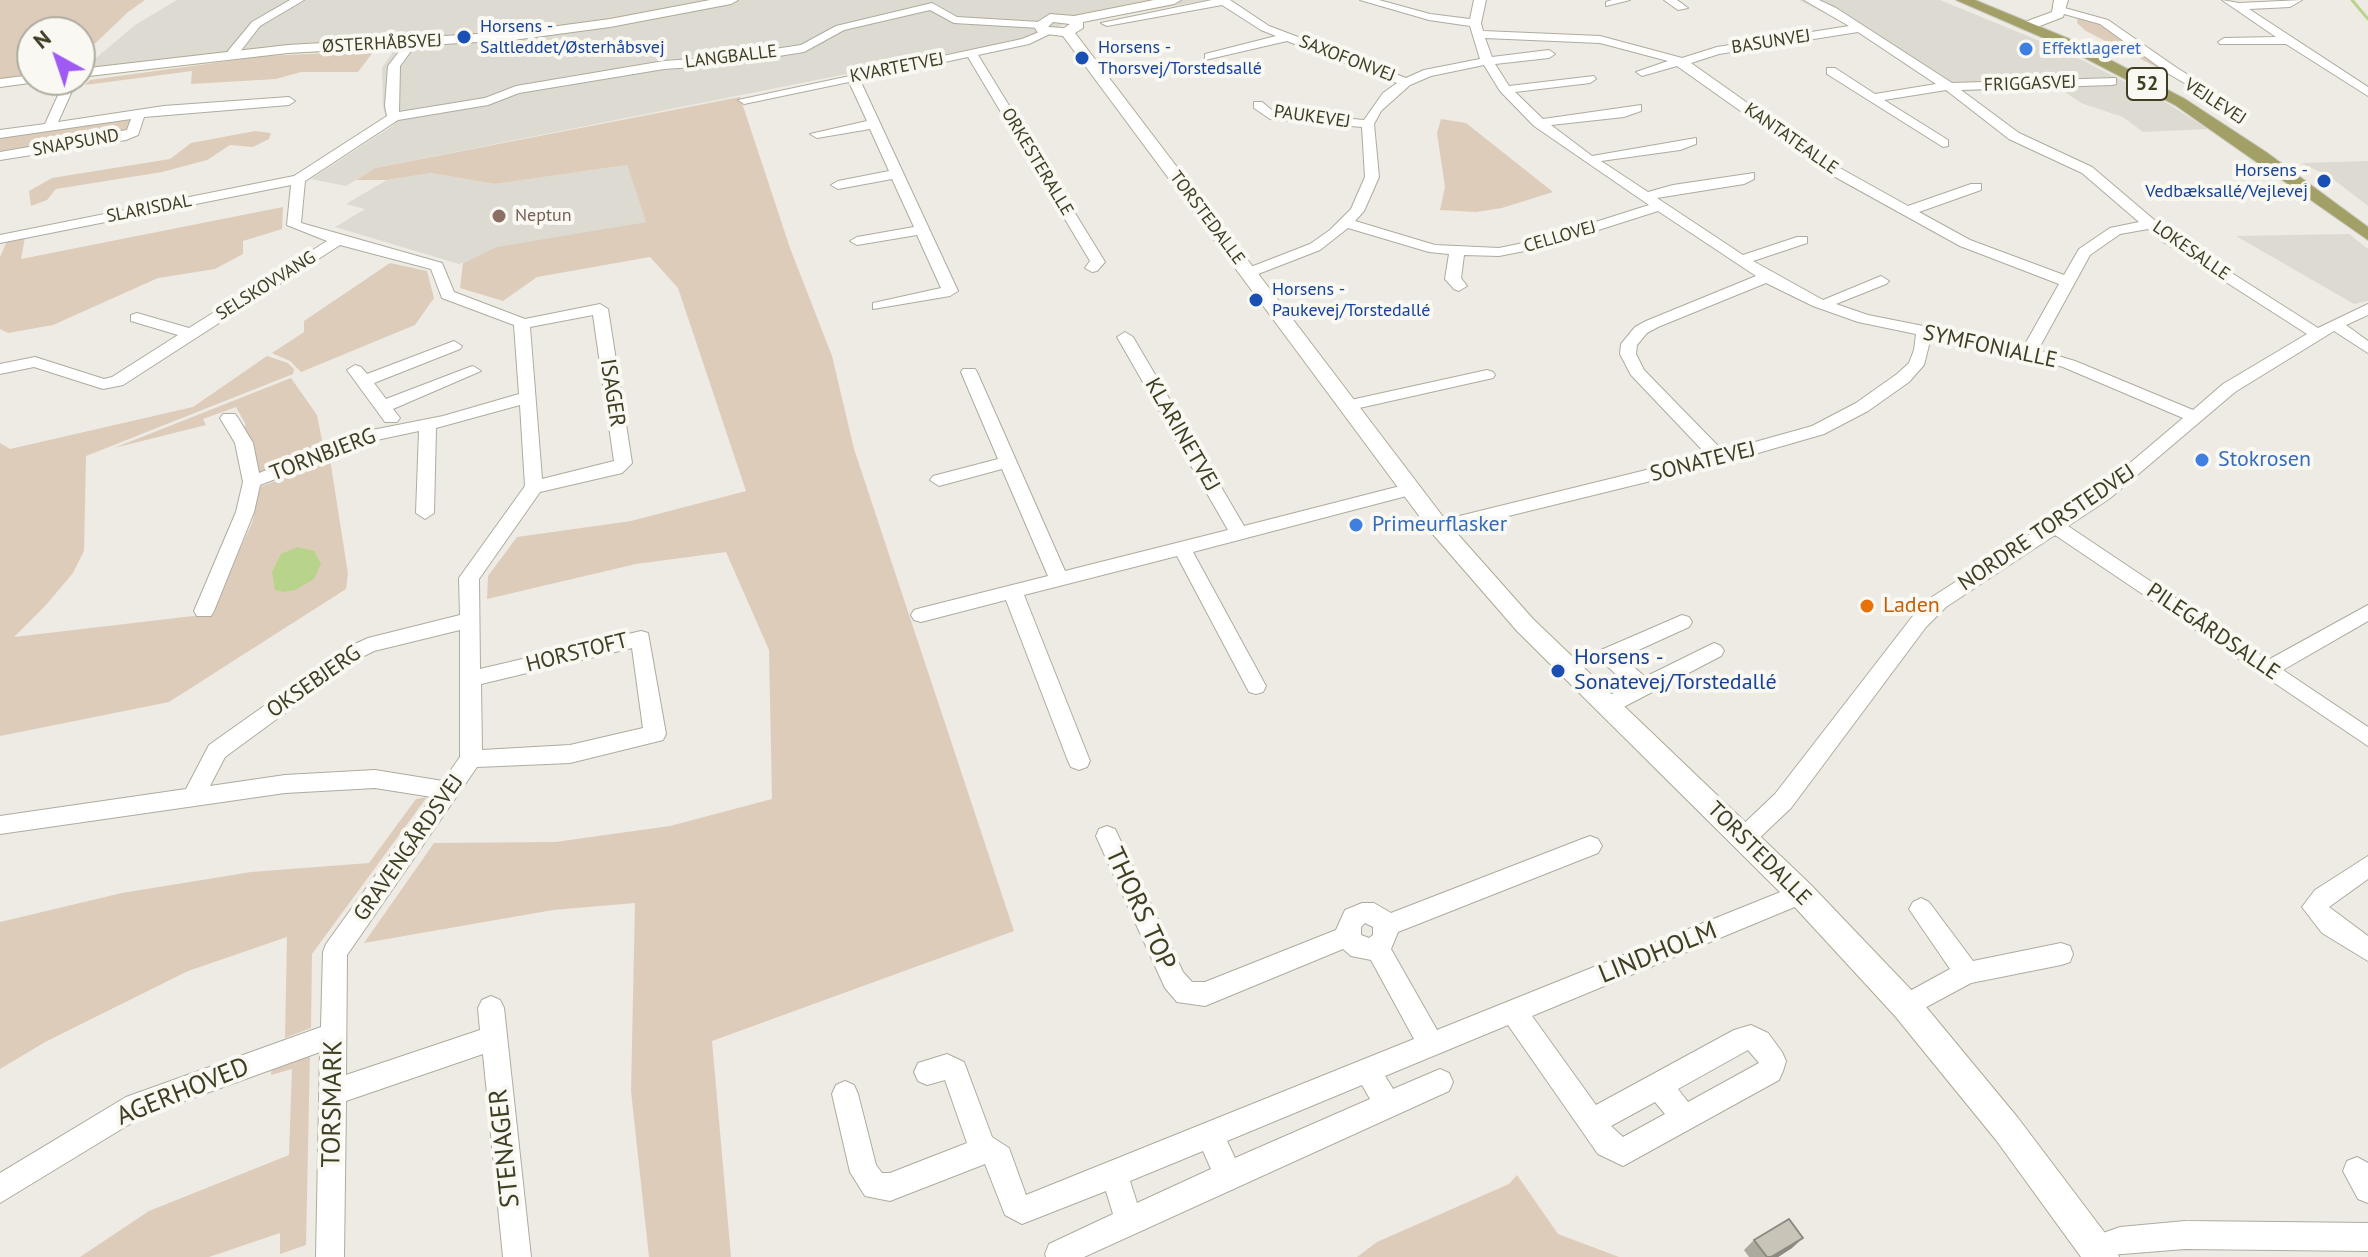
<!DOCTYPE html>
<html>
<head>
<meta charset="utf-8">
<style>
	body { margin:0 }
	#map { position:relative; width:2368px; height:1257px; overflow:hidden; background:#edebe3; font-family:"PT Sans",sans-serif }
	canvas { display:block }
	.north { position:absolute; left:16px; top:16px; width:80px; height:80px; box-sizing:border-box; background:#f9f8f3; border:2px solid #afad9f; border-radius:50%; rotate:320deg; font-size:22px; font-weight:700; line-height:32px; text-align:center; color:#3f3d22 }
	.north::after { content:''; display:block; margin:auto; width:28px; height:36px; background:#a05af4; clip-path:polygon(50% 0,100% 100%,50% 72%,0 100%) }
</style>
</head>
<body>
<div id="map">
<canvas width="2368" height="1257"></canvas>
<div class="north">N</div>
</div>
<script>
const ctx = document.querySelector('canvas').getContext('2d');
ctx.lineJoin = 'round';
function fillPath(path, color) { ctx.fillStyle = color; ctx.fill(path, 'evenodd'); }
const poly = rows => new Path2D(rows.map(r => 'M' + r).join(''));
function trace(path, color, width, dash) { ctx.strokeStyle = color; ctx.lineWidth = width; ctx.lineCap = dash ? 'butt' : 'round'; ctx.setLineDash(dash || []); ctx.stroke(path); }
function label(font, color, halo, rows, align = 'center') {
  ctx.font = font + ' "PT Sans",sans-serif'; ctx.lineWidth = 8; ctx.setLineDash([]); ctx.textBaseline = 'middle'; ctx.strokeStyle = halo; ctx.fillStyle = color; for (const [text, x, y, turn = 0] of rows) {
    ctx.save(); ctx.translate(x, y); ctx.rotate((+turn || 0) * Math.PI / 180); ctx.textAlign = isNaN(turn) ? turn : align; if (halo) ctx.strokeText(text, 0, 0); ctx.fillText(text, 0, 0); ctx.restore();
  }
}
fillPath(poly([
	[177,0,1208,0,1063,25,1027,38,375,168,346,186,311,179,394,125,388,124,383,107,382,68,395,49,265,55,83,69,135,25],
	[1799,0,1940,0,2064,51,2165,102,2208,129,2143,132,2123,117,2081,103,2059,88,1946,92,1845,24],
	[2368,161,2368,206,2329,176,2301,163],
	[627,165,646,222,497,249,459,264,335,227,365,209,346,204,387,180,431,173,495,184],
	[2349,234,2368,249,2368,301,2354,304,2236,236]
]), '#dddad1');
fillPath(poly([
	[0,0,145,0,128,12,80,58,80,32,32,32,32,76,0,80],
	[2078,16,2099,22,2162,67,2158,68,2086,31,2077,23],
	[374,51,358,72,301,72,276,79,191,84,192,71,85,85,90,80,265,56],
	[740,97,790,248,832,356,854,449,1014,931,712,1041,731,1257,649,1257,631,1091,635,903,553,910,364,943,434,843,555,842,670,826,772,799,769,650,726,552,636,564,487,599,488,576,517,537,631,521,746,491,678,288,650,257,537,277,503,301,460,288,463,263,497,247,646,222,627,165,495,184,431,173,387,180,356,180,375,168],
	[132,117,127,133,0,154,0,135],
	[1441,119,1466,123,1553,192,1502,208,1476,212,1440,210,1445,187,1437,133],
	[255,131,271,133,269,139,253,147,230,145,207,160,162,172,56,189,47,200,31,206,29,191,52,178,170,159,191,143],
	[283,207,282,229,243,241,243,254,215,269,158,278,53,325,8,333,0,329,0,257,7,241,25,237,21,259],
	[390,263,427,271,434,298,415,325,301,372,290,361,272,353,304,332,304,321],
	[267,356,288,363,294,369,293,374,86,456,84,551,73,573,46,605,14,637,210,614,252,523,260,487,330,459,348,574,346,589,169,702,0,736,0,443,10,449,193,407],
	[291,378,317,415,324,450,262,473,257,471,242,427,246,425,236,407,203,419,206,425,114,448],
	[427,797,312,954,311,1028,285,1038,287,937,188,971,45,1042,0,1069,0,922,122,893,251,872,369,863,416,799],
	[310,1052,306,1245,280,1254,280,1233,209,1257,80,1257,149,1211,289,1155,292,1069,271,1075,272,1065],
	[1517,1175,1558,1234,1619,1257,1357,1257,1377,1242,1509,1184]
]), '#deccbb');
fillPath(poly([
	[297,547,314,551,321,564,314,579,295,590,283,592,275,590,272,572,281,554]
]), '#b8d38a');
trace(poly([
	[2352,0,2368,19]
]), '#b8d38a', 3);
const street = poly([
	[290,0,304,0,260,26,236,57,228,57,228,51,252,22,290,0],
	[1212,0,1230,0,1269,26,1406,78,1424,70,1480,59,1470,26,1429,20,1360,0,1379,0,1430,14,1470,19,1474,0,1486,0,1481,23,1483,31,1600,36,1682,58,1717,47,1849,26,1804,0,1819,0,1836,8,1952,83,2116,78,2116,84,2112,85,1961,90,2019,133,2092,167,2172,235,2318,328,2368,304,2368,315,2346,325,2368,341,2368,353,2334,331,2235,392,2109,499,2068,526,2268,660,2368,605,2368,621,2283,670,2368,727,2368,746,2055,535,1946,607,1926,627,1791,808,1752,845,1744,848,1736,845,1733,838,1736,831,1775,794,1912,617,1932,597,2097,491,2183,418,2063,367,2006,351,1931,337,1924,365,1909,382,1868,411,1824,434,1720,464,1439,533,1432,531,1430,527,1439,521,1707,455,1631,375,1620,354,1621,344,1635,327,1646,321,1756,276,1658,211,1545,247,1499,256,1464,255,1461,278,1467,286,1459,291,1454,289,1445,279,1449,254,1429,252,1348,228,1320,250,1253,276,1243,276,1243,270,1310,244,1330,230,1351,209,1365,177,1362,127,1270,119,1254,108,1254,102,1262,102,1274,112,1364,120,1383,93,1397,83,1287,41,1205,60,1205,54,1276,36,1261,30,1222,5,1107,26,1101,23,1212,0],
	[1858,32,1936,84,1875,94,1835,68,1827,68,1827,74,1943,147,1948,146,1948,140,1884,100,1946,90,2009,139,2082,173,2139,222,2110,228,2079,249,2064,275,1970,240,1919,212,1981,190,1981,184,1971,184,1908,206,1838,167,1691,63,1719,54,1858,32],
	[1485,38,1600,43,1668,61,1636,72,1642,76,1677,66,1828,173,1960,246,2059,284,2024,346,1868,315,1836,304,1886,284,1889,281,1881,276,1823,300,1753,261,1807,243,1807,237,1797,237,1743,255,1657,198,1744,184,1754,179,1754,173,1673,185,1648,192,1601,161,1680,150,1696,144,1696,138,1592,156,1551,125,1624,117,1641,111,1641,105,1543,119,1515,92,1590,83,1596,79,1594,76,1509,86,1495,64,1549,58,1555,54,1549,50,1492,57,1485,38],
	[1484,65,1500,91,1534,126,1649,205,1542,239,1499,248,1435,245,1355,221,1364,211,1379,177,1374,124,1381,111,1410,85,1431,76,1484,65],
	[2148,229,2162,241,2307,334,2223,384,2193,410,2075,361,2038,350,2090,255,2120,234,2148,229],
	[1766,283,1813,306,1858,322,1916,334,1914,350,1909,363,1897,374,1856,403,1812,426,1723,451,1644,370,1636,354,1637,345,1647,333,1658,327,1766,283],
	[1612,0,1630,0,1606,6,1606,2,1612,0],
	[1664,0,1677,0,1688,8,1678,10,1664,0],
	[2222,0,2239,3,2302,0,2290,7,2249,9,2368,87,2368,96,2286,44,2220,44,2218,42,2224,38,2276,37,2222,0],
	[932,3,957,17,1040,22,1046,25,1040,28,954,23,930,10,844,30,804,52,722,65,664,69,519,93,488,105,398,120,305,181,301,223,442,263,454,292,525,319,600,304,608,309,632,463,622,473,540,492,479,579,480,669,641,631,648,633,666,734,663,740,655,742,570,763,477,767,347,955,346,1075,480,1030,478,1008,482,1000,491,996,500,1000,504,1008,531,1257,503,1257,483,1054,346,1101,344,1257,316,1257,320,1052,143,1116,0,1203,0,1173,126,1097,321,1027,323,952,326,944,432,797,375,788,285,793,0,834,0,816,186,789,209,745,346,648,368,638,460,615,459,578,525,486,520,405,436,428,434,513,425,519,416,513,419,431,372,441,260,485,254,512,214,611,211,616,197,616,194,611,236,512,243,482,235,443,220,418,223,414,235,414,238,418,253,443,259,473,362,432,443,416,519,394,514,325,442,298,431,269,340,245,123,385,103,389,34,367,0,374,0,364,35,357,104,379,112,377,178,335,131,321,131,315,137,313,189,328,327,241,287,225,291,185,0,243,0,235,294,176,387,116,385,106,388,66,407,41,417,43,400,66,399,112,485,98,516,86,664,61,722,57,801,45,836,26,932,3],
	[593,315,614,461,542,479,530,327,593,315],
	[460,630,460,757,443,781,375,770,285,775,210,786,225,757,360,658,374,651,460,630],
	[632,648,643,728,570,745,482,750,481,684,632,648],
	[2061,7,2108,20,2177,68,2229,100,2219,103,2169,74,2100,24,2057,12,2055,10,2061,7],
	[1044,30,1054,32,1029,44,978,55,1105,262,1097,271,1092,272,1085,268,1090,261,968,57,860,80,958,291,950,296,873,309,873,303,941,288,917,235,857,245,850,241,857,237,914,227,892,179,838,189,831,185,838,181,889,171,870,129,817,138,810,134,867,121,849,82,744,104,738,100,1022,39,1044,30],
	[65,80,77,80,58,122,164,106,289,97,295,101,289,105,144,117,138,135,126,140,0,160,0,152,127,130,131,119,0,138,0,130,45,124,65,80],
	[1125,332,1133,337,1244,526,1408,484,1417,490,1414,494,1193,552,1266,686,1263,692,1256,694,1249,692,1177,556,1024,595,1090,761,1087,767,1079,770,1071,767,1068,761,1006,600,921,622,914,620,911,615,914,610,921,608,1048,576,1002,469,939,486,930,480,933,476,998,459,961,372,963,369,975,369,977,372,1065,571,1228,530,1117,337,1125,332],
	[454,341,462,346,460,349,374,383,386,399,467,368,473,366,481,371,393,409,400,418,397,422,385,422,347,370,355,365,361,367,367,374,454,341],
	[1487,370,1493,372,1495,375,1493,378,1346,411,1338,406,1346,401,1487,370],
	[1682,615,1689,617,1692,622,1689,627,1623,657,1645,677,1714,643,1721,646,1724,651,1721,656,1614,712,1600,712,1596,706,1600,700,1628,686,1601,660,1598,655,1601,650,1682,615],
	[1107,826,1115,829,1183,972,1192,982,1205,982,1336,930,1345,910,1362,903,1374,903,1391,913,1582,839,1590,836,1598,839,1602,846,1598,853,1398,932,1391,949,1437,1030,1793,887,1801,884,1809,887,1813,894,1809,901,1532,1016,1596,1105,1734,1030,1751,1025,1768,1033,1782,1052,1786,1061,1783,1071,1779,1080,1623,1166,1598,1154,1508,1025,1385,1076,1393,1089,1440,1069,1449,1073,1453,1082,1449,1091,1084,1257,1046,1257,1045,1254,1049,1244,1113,1214,1106,1191,1022,1224,1005,1215,985,1164,890,1201,865,1196,850,1172,832,1094,836,1085,845,1081,854,1085,858,1094,876,1165,882,1173,890,1173,967,1143,945,1080,927,1085,918,1081,914,1072,918,1063,947,1054,964,1062,992,1137,1009,1148,1026,1195,1414,1039,1371,960,1351,956,1343,949,1205,1006,1177,1002,1165,988,1096,836,1099,829,1107,826],
	[1365,923,1373,927,1373,935,1369,938,1361,935,1361,927,1365,923],
	[1748,1050,1759,1063,1688,1102,1678,1089,1748,1050],
	[1362,1085,1370,1099,1235,1158,1227,1141,1362,1085],
	[1655,1102,1665,1114,1623,1137,1611,1126,1655,1102],
	[1203,1151,1211,1169,1137,1203,1130,1181,1203,1151],
	[2368,856,2368,879,2329,907,2368,936,2368,961,2322,933,2302,907,2315,890,2368,856],
	[1921,898,1929,902,1973,961,2061,943,2070,946,2073,954,2070,962,2061,965,1971,983,1906,1018,1897,1014,1893,1006,1897,998,1950,969,1909,909,1913,902,1921,898],
	[2357,1157,2368,1163,2368,1203,2358,1199,2343,1171,2347,1161,2357,1157],
	[2185,1221,2368,1223,2368,1251,2185,1249,2085,1257,2082,1249,2086,1239,2120,1227,2185,1221]
]);
const secondary = poly([
	[710,0,738,0,731,4,610,27,513,40,288,53,80,77,80,69,288,45,513,32,610,19,710,0],
	[1154,0,1181,0,1174,4,1083,22,1083,28,1075,33,1447,522,1533,619,1811,885,1917,996,2018,1118,2114,1245,2119,1257,2081,1257,1996,1140,1895,1016,1791,903,1517,631,1431,532,1063,36,1038,33,1033,25,1050,14,1074,16,1154,0],
	[1053,22,1070,24,1064,28,1048,27,1053,22],
	[2054,0,2068,0,2063,17,2032,29,2022,29,2022,23,2052,12,2054,0],
	[32,75,32,80,39,80,37,82,0,87,0,79,32,75]
]);
const primary = poly([
	[1956,0,1975,0,2072,40,2185,99,2266,152,2368,227,2368,240,2175,105,2062,46,1956,0]
]);
trace(street, '#aeac9e', 2);
trace(secondary, '#aeaa95', 2);
trace(primary, '#c9c9c1', 2);
fillPath(street, '#fff');
fillPath(secondary, '#fff');
fillPath(primary, '#a3a067');
fillPath(poly([
	[1754,1240,1792,1248,1778,1257,1749,1257,1744,1250]
]), '#aca99e');
fillPath(poly([
	[1803,1238,1792,1248,1778,1257,1771,1257]
]), '#8c8981');
const building = poly([
	[1789,1219,1803,1238,1771,1257,1767,1257,1754,1240,1789,1219]
]);
fillPath(building, '#c8c4b8');
trace(building, '#8c8981', 2);
for (const [x, y, r, color] of [
	[464,37,8,"#1a4fb4"],
	[2026,49,8,"#3f7fe0"],
	[1082,58,8,"#1a4fb4"],
	[2324,181,8,"#1a4fb4"],
	[499,216,8,"#8d6e63"],
	[1256,300,8,"#1a4fb4"],
	[2202,460,8,"#3f7fe0"],
	[1356,525,8,"#3f7fe0"],
	[1867,606,8,"#e8710a"],
	[1558,671,8,"#1a4fb4"]
]) { const dot = new Path2D(); dot.arc(x, y, r, 0, 2 * Math.PI); ctx.fillStyle = color; ctx.fill(dot); trace(dot, '#f9f8f3', 3); }
label('18px', '#164399', '#f9f8f3', [
	["Horsens -",480,27],
	["Saltleddet/Østerhåbsvej",480,48],
	["Horsens -",1098,48],
	["Thorsvej/Torstedsallé",1098,69],
	["Horsens -",2308,171,"right"],
	["Vedbæksallé/Vejlevej",2308,192,"right"],
	["Horsens -",1272,290],
	["Paukevej/Torstedallé",1272,311]
], 'left');
label('18px', '#3f3d22', '#f9f8f3', [
	["BASUNVEJ",1771,42,-9],
	["ØSTERHÅBSVEJ",382,44,-3],
	["LANGBALLE",731,57,-7],
	["SAXOFONVEJ",1347,59,21],
	["KVARTETVEJ",897,68,-11],
	["FRIGGASVEJ",2030,84,-2],
	["VEJLEVEJ",2215,102,33],
	["PAUKEVEJ",1312,117,8],
	["KANTATEALLE",1791,139,35],
	["SNAPSUND",76,143,-10],
	["ORKESTERALLE",1037,162,59],
	["SLARISDAL",149,209,-11],
	["TORSTEDALLE",1207,218,53],
	["CELLOVEJ",1560,237,-16],
	["LOKESALLE",2191,251,35],
	["SELSKOVVANG",266,286,-32]
]);
label('18px', '#366cbe', '#f9f8f3', [
	["Effektlageret",2042,49]
], 'left');
label('18px', '#785e54', '#f9f8f3', [
	["Neptun",515,216]
], 'left');
for (const [x, y, w] of [
	[2147,84,40]
]) { const box = new Path2D(); box.roundRect(x - w / 2, y - 16, w, 32, 6); ctx.fillStyle = '#f9f8f3'; ctx.fill(box); trace(box, '#3f3d22', 2); }
label('bold 20px', '#3f3d22', null, [
	["52",2147,84]
]);
label('22px', '#3f3d22', '#f9f8f3', [
	["SYMFONIALLE",1990,347,12],
	["ISAGER",612,393,81],
	["KLARINETVEJ",1182,435,60],
	["TORNBJERG",323,455,-21],
	["SONATEVEJ",1703,462,-14],
	["NORDRE TORSTEDVEJ",2047,528,-34],
	["PILEGÅRDSALLE",2213,632,34],
	["HORSTOFT",577,653,-14],
	["OKSEBJERG",314,682,-35],
	["GRAVENGÅRDSVEJ",409,848,-55],
	["TORSTEDALLE",1759,854,45]
]);
label('22px', '#366cbe', '#f9f8f3', [
	["Stokrosen",2218,460],
	["Primeurflasker",1372,525]
], 'left');
label('22px', '#c56008', '#f9f8f3', [
	["Laden",1883,606]
], 'left');
label('22px', '#164399', '#f9f8f3', [
	["Horsens -",1574,658],
	["Sonatevej/Torstedallé",1574,683]
], 'left');
label('26px', '#3f3d22', '#f9f8f3', [
	["THORS TOP",1140,909,65],
	["LINDHOLM",1658,953,-22],
	["AGERHOVED",183,1092,-22],
	["TORSMARK",333,1104,-89],
	["STENAGER",505,1148,-96]
]);
</script>
</body>
</html>
